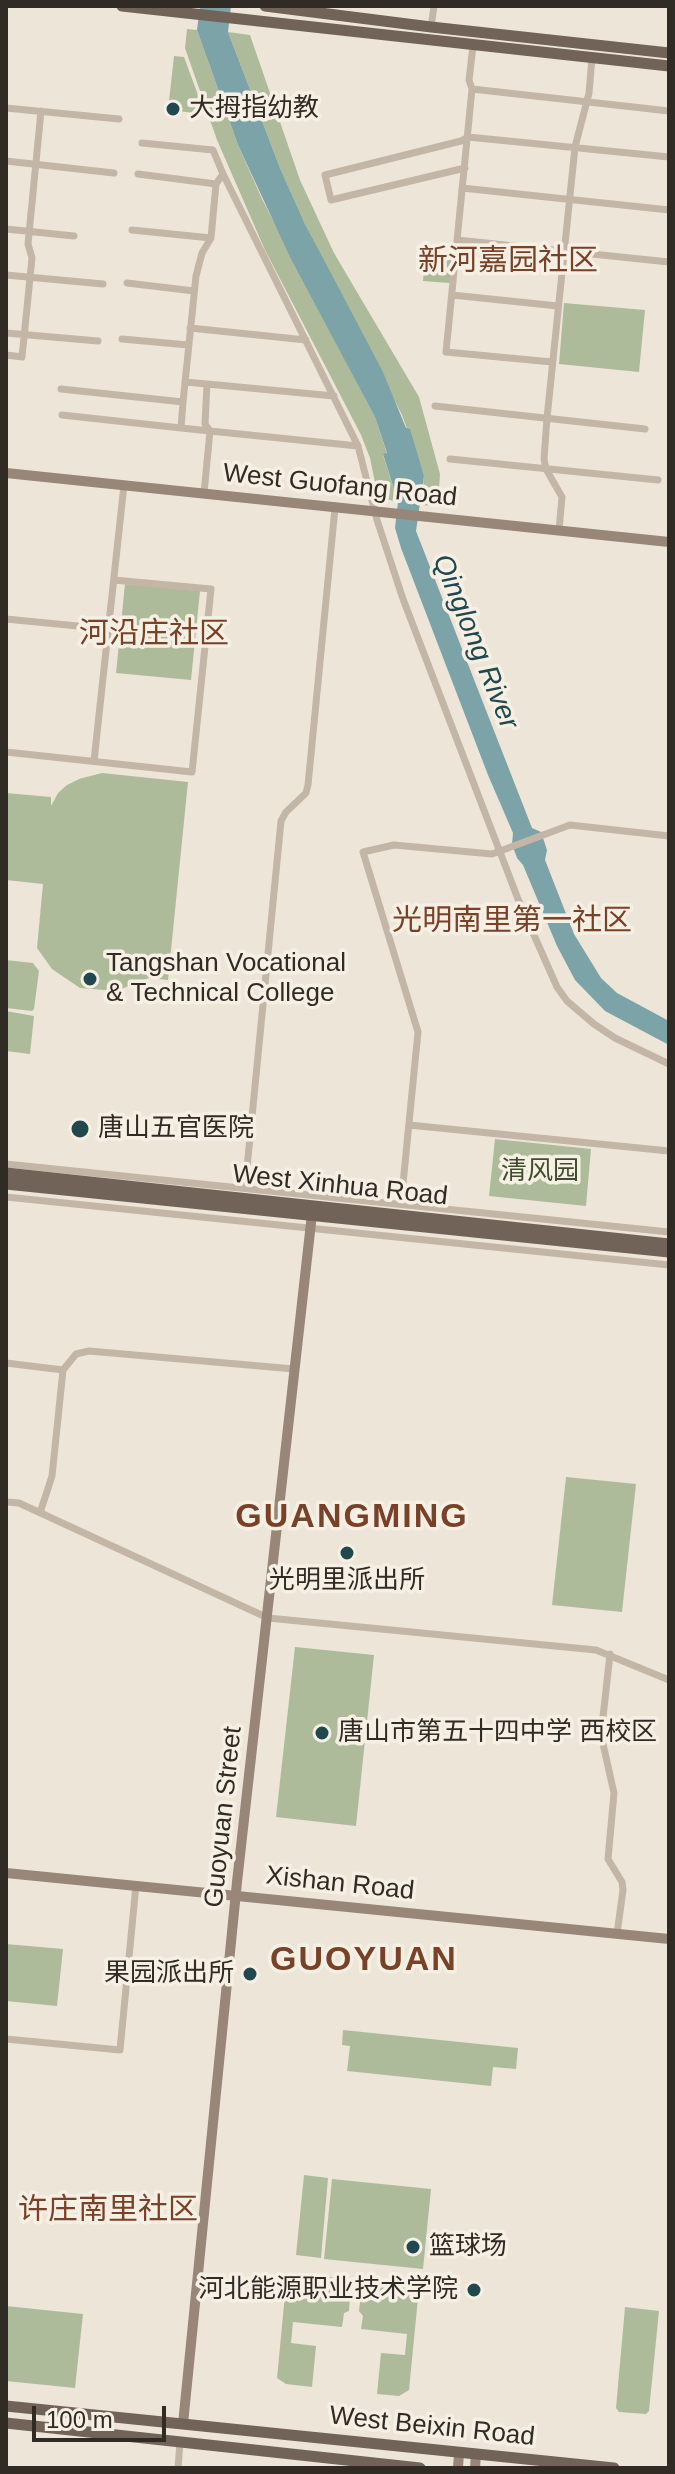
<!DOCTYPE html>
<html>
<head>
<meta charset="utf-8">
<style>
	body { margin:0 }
	#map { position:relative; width:675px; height:2474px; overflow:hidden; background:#eee5d9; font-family:Helvetica,sans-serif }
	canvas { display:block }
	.frame { position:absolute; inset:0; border:8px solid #312b26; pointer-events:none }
	.scale { position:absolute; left:32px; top:2406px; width:134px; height:36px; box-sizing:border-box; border:4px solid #312b26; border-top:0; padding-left:10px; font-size:24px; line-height:28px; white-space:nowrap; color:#312b26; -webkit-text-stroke:6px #f6efe4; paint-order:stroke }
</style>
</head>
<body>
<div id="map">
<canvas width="675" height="2474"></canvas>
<div class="frame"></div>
<div class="scale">100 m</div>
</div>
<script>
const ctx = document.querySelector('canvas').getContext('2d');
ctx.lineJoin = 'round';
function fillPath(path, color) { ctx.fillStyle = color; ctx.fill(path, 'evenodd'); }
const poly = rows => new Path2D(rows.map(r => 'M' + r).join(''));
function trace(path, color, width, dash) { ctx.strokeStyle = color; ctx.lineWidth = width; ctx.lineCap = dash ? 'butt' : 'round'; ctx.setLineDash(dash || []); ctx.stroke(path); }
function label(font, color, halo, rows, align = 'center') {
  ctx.font = font + ' Helvetica,"Noto Sans SC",sans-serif'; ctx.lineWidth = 7; ctx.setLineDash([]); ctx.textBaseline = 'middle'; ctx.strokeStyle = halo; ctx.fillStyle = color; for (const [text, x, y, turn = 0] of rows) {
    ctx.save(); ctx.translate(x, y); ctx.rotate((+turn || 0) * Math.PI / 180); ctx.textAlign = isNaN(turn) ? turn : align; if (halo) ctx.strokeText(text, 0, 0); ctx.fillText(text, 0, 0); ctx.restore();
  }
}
fillPath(poly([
	[187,29,197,30,238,145,262,199,375,417,387,454,383,455,398,502,378,497,370,458,361,435,265,250,217,140,185,48],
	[228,32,250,35,300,180,334,253,419,397,440,474,438,506,421,505,424,476,402,415,305,224,280,168],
	[174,56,184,57,205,114,168,110],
	[425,255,453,257,450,283,423,281],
	[564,303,645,310,639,372,559,364],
	[125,584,200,591,191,680,116,673],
	[102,773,188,782,168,980,149,978,116,991,80,988,52,969,37,948,43,884,6,880,6,793,51,797,51,806,58,793,67,785,79,779],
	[6,960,33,963,39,971,34,1009,32,1011,6,1008],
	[6,1011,34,1016,30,1054,6,1051],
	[495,1139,591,1149,586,1206,489,1196],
	[566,1477,636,1484,622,1612,552,1605],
	[295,1647,374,1655,356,1826,276,1817],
	[6,1944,63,1949,57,2006,6,2001],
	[343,2030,518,2048,516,2069,493,2067,491,2086,347,2071,350,2046,342,2045],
	[304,2175,328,2178,321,2258,296,2255],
	[332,2179,431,2189,423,2269,324,2259],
	[287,2273,348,2279,351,2284,349,2311,344,2313,342,2327,293,2322,291,2343,316,2346,312,2387,286,2384,277,2378],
	[366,2282,419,2288,409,2390,399,2396,377,2394,381,2353,405,2355,407,2334,361,2329,363,2316,359,2311,362,2285],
	[6,2306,83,2314,75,2388,6,2381],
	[625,2307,659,2311,649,2411,646,2414,619,2412,616,2408]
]), '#aebb9b');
fillPath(poly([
	[200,6,231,6,228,32,280,168,305,224,383,372,406,428,410,429,424,476,416,531,532,828,541,832,547,850,545,860,574,934,601,978,617,993,669,1021,669,1045,605,1011,575,980,557,946,523,865,517,858,512,844,513,833,488,775,401,548,395,528,398,502,383,454,387,453,375,417,290,257,238,145,197,30]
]), '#7ba3a8');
trace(poly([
	[431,27,434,6],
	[473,46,469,80,472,89,446,352,552,362],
	[472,89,669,111],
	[6,108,119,119],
	[142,143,213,150,223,174],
	[6,161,114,173],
	[465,168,331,200,325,175,461,141,468,137,669,157],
	[138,174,216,184],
	[462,188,669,210],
	[6,229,74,236],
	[132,230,211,238],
	[457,240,669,262],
	[6,275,103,284],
	[127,283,194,291],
	[452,295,558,306],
	[190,328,306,340],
	[6,333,98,341],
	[122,339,188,345],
	[6,355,22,357,32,258,28,244,41,111],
	[185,382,207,384,205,424,210,431,358,446],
	[207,384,334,396],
	[61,389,183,402],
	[435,406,645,429],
	[62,415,181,428],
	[450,459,658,480],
	[204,493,210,431,181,428,183,402,196,276,202,253,211,238,216,184,223,174,358,446,377,520,403,599,518,899,557,987,567,1001,594,1024,615,1038,669,1064],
	[559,530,562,497,546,469,544,459,547,418,575,147,589,93,592,58],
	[6,619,108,629],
	[6,752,192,772,211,589,114,580],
	[94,761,124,485],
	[409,1125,669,1151],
	[6,1164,669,1232],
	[245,1188,281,821,286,812,306,793,308,785,335,508],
	[6,1197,669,1265],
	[401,1204,418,1032,363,852,394,845,492,854,570,825,669,836],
	[6,1363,63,1370],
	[6,1502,19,1503,268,1618,596,1650,669,1680],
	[40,1513,52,1476,63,1370,76,1354,89,1351,294,1369],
	[610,1654,601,1735,614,1793,608,1859,622,1882,623,1890,617,1934],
	[6,2039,120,2050,136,1885],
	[178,2468,180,2442]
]), '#c4b6a6', 7);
trace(poly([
	[6,473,669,542],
	[6,1873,669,1939],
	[183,2424,237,1882,312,1214],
	[458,2468,459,2453],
	[475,2468,476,2454]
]), '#988678', 10);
trace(poly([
	[122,6,669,66],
	[265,6,431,27,669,53],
	[6,1173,669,1244],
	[6,1184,669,1252],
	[6,2406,614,2468],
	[6,2423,420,2468]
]), '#726359', 11);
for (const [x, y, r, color] of [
	[173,109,8,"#20484e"],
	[90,979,8,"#20484e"],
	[80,1129,10,"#20484e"],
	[347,1553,8,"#20484e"],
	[322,1733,8,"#20484e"],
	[250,1974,8,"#20484e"],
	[413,2247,8,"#20484e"],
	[474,2290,8,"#20484e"]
]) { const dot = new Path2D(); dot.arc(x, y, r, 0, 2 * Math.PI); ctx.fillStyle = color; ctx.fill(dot); trace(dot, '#f6efe4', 3); }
label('26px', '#312b26', '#f6efe4', [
	["大拇指幼教",189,109],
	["Tangshan Vocational",106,964],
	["& Technical College",106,994],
	["唐山五官医院",98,1129],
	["光明里派出所",347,1581,"center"],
	["唐山市第五十四中学 西校区",338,1733],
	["果园派出所",234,1974,"right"],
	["篮球场",429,2247],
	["河北能源职业技术学院",458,2290,"right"]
], 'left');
label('26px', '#312b26', '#f6efe4', [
	["West Guofang Road",340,486,6],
	["West Xinhua Road",340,1186,6],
	["Guoyuan Street",224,1817,-84],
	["Xishan Road",340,1884,6],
	["West Beixin Road",432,2427,6]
]);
label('26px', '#3f4d2d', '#f6efe4', [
	["清风园",540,1172]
]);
label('italic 28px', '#20484e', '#f6efe4', [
	["Qinglong River",475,642,68]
]);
label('30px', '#784128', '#f6efe4', [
	["新河嘉园社区",508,262],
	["河沿庄社区",154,635],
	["光明南里第一社区",512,922],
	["许庄南里社区",108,2211]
]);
ctx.letterSpacing = '2px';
label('bold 34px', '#784128', '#f6efe4', [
	["GUANGMING",352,1518],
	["GUOYUAN",364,1961]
]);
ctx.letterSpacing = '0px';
</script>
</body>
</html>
